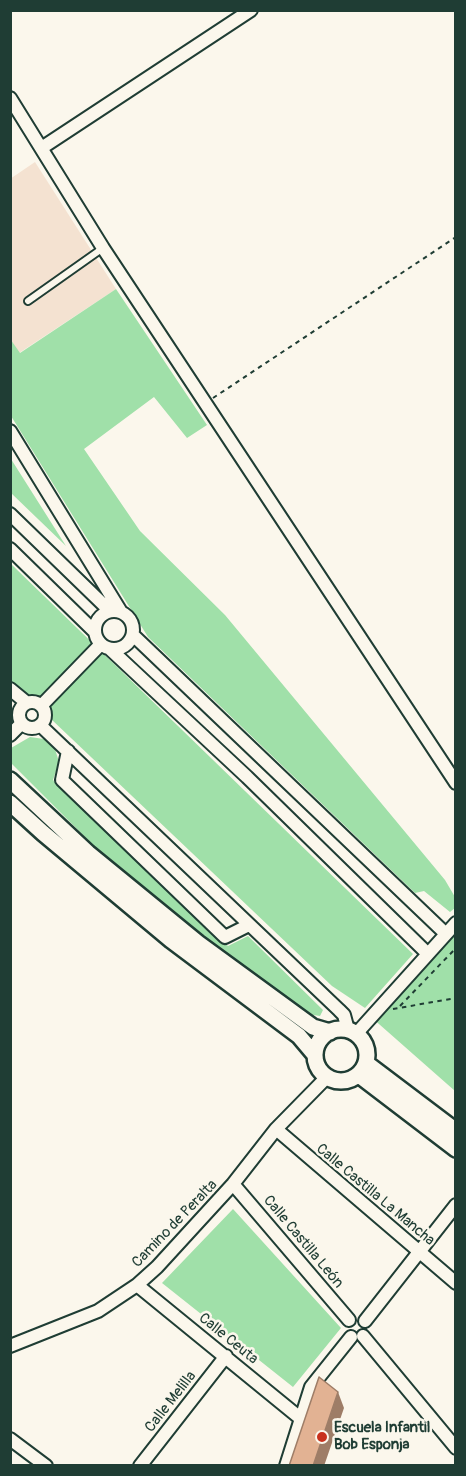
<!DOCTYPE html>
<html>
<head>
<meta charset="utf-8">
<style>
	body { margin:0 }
	#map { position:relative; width:466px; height:1476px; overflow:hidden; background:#fbf7ec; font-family:Pangolin,sans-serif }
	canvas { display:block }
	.frame { position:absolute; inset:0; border:12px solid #1f3d34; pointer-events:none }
</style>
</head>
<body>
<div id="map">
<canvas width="466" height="1476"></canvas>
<div class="frame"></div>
</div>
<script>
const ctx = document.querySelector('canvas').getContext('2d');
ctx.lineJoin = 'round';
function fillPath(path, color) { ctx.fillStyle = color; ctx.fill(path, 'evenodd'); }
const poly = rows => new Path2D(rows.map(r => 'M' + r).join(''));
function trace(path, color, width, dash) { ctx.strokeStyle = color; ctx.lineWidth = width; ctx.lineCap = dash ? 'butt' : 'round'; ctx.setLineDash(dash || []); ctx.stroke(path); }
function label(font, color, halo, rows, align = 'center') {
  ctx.font = font + ' Pangolin,sans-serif'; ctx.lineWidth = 5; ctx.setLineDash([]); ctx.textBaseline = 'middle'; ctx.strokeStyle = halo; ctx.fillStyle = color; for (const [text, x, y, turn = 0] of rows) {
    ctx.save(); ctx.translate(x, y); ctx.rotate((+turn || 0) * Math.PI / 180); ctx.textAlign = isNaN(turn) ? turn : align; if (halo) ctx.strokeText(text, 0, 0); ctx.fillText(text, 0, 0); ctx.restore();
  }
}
fillPath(poly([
	[35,162,116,289,19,353,11,340,10,179]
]), '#f4e2d1');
fillPath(poly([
	[116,289,207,425,187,438,154,397,84,449,140,531,225,615,445,880,455,897,455,908,450,912,424,891,415,893,148,637,11,416,11,340,20,353],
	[11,459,66,546,11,493],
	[10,563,413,954,365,1008,332,986,11,681],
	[30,737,44,739,55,749,59,762,53,780,144,868,228,946,248,936,323,1010,320,1016,307,1014,211,944,105,857,11,763,11,748],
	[455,923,455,1091,371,1017],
	[233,1209,341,1328,293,1387,162,1283]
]), '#a0e0a9');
const service = poly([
	[28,301,103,248]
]);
const minor = poly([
	[10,98,103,248,456,783],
	[43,147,251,10],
	[10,431,121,612],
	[10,514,110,611],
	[10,549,95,632],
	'95 630a19 19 0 1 1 38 0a19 19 0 1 1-38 0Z',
	[133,635,446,934],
	[110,649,247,777,428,954],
	[10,689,27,703],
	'19 715a13 13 0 1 1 26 0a13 13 0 1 1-26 0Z',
	[41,706,101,644],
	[40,725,339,1010,344,1015,348,1030],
	[10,735,22,723],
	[68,751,62,780,225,937,249,925],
	[356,1034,456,923],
	[276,1129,456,1283],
	[233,1184,349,1320],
	[137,1285,300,1418],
	[365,1321,456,1205],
	[363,1336,456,1448],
	[10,1346,98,1311,137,1285,157,1267,233,1184,276,1129,327,1077],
	[10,1439,46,1466],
	[140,1466,226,1356],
	[286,1466,311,1387,351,1337]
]);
const tertiary = poly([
	[10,780,88,853,198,943,313,1027,330,1032],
	[10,803,43,833,171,940,299,1036,315,1055],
	'315 1055a26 26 0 1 1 52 0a26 26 0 1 1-52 0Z',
	[366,1063,456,1131],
	[359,1075,456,1149]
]);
trace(service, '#1f3d34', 10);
trace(minor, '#1f3d34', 16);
trace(tertiary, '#1f3d34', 20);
trace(poly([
	[213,398,456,237],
	[400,1006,456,948],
	[393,1009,456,998]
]), '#1f3d34', 2, [4.5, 4.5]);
trace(service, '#fbf7ec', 6);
trace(minor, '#fbf7ec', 12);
trace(tertiary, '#fbf7ec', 15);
fillPath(poly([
	[338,1392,344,1408,324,1466,313,1466]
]), '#9e7d67');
const building = poly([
	[319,1377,338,1392,313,1466,289,1466,319,1377]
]);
fillPath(building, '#e2b293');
trace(building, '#9e7d67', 1.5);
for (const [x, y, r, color] of [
	[322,1437,6,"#c8321e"]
]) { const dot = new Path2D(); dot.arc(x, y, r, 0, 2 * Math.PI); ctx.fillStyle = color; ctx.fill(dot); trace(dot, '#fbf7ec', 2); }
label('15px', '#1f3d34', '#fbf7ec', [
	["Calle Castilla La Mancha",375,1195,40],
	["Camino de Peralta",175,1224,-46],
	["Calle Castilla León",303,1242,50],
	["Calle Ceuta",228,1339,39],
	["Calle Melilla",171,1402,-52]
]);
label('bold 15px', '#1f3d34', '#fbf7ec', [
	["Escuela Infantil",334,1428],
	["Bob Esponja",334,1445]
], 'left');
</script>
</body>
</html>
